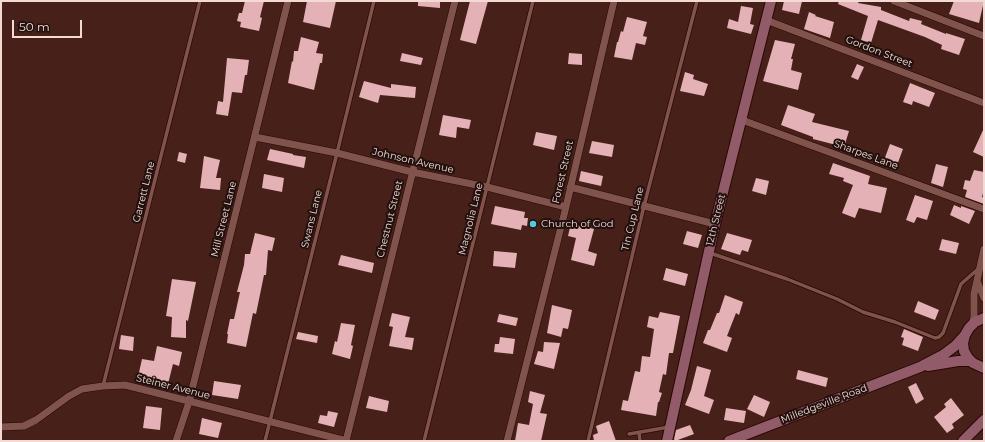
<!DOCTYPE html>
<html>
<head>
<meta charset="utf-8">
<style>
	body { margin:0 }
	#map { position:relative; width:985px; height:442px; overflow:hidden; background:#462019; font-family:Montserrat,sans-serif }
	canvas { display:block }
	.frame { position:absolute; inset:0; border:2px solid #f4dad5; pointer-events:none }
	.scale { position:absolute; left:12px; top:20px; width:70px; height:18px; box-sizing:border-box; border:2px solid #f4dad5; border-top:0; padding-left:5px; font-size:12px; line-height:14px; white-space:nowrap; color:#f4dad5; -webkit-text-stroke:3px #21100d; paint-order:stroke }
</style>
</head>
<body>
<div id="map">
<canvas width="985" height="442"></canvas>
<div class="frame"></div>
<div class="scale">50 m</div>
</div>
<script>
const ctx = document.querySelector('canvas').getContext('2d');
ctx.lineJoin = 'round';
function fillPath(path, color) { ctx.fillStyle = color; ctx.fill(path, 'evenodd'); }
const poly = rows => new Path2D(rows.map(r => 'M' + r).join(''));
function trace(path, color, width, dash) { ctx.strokeStyle = color; ctx.lineWidth = width; ctx.lineCap = dash ? 'butt' : 'round'; ctx.setLineDash(dash || []); ctx.stroke(path); }
function label(font, color, halo, rows, align = 'center') {
  ctx.font = font + ' Montserrat,sans-serif'; ctx.lineWidth = 4; ctx.setLineDash([]); ctx.textBaseline = 'middle'; ctx.strokeStyle = halo; ctx.fillStyle = color; for (const [text, x, y, turn = 0] of rows) {
    ctx.save(); ctx.translate(x, y); ctx.rotate((+turn || 0) * Math.PI / 180); ctx.textAlign = isNaN(turn) ? turn : align; if (halo) ctx.strokeText(text, 0, 0); ctx.fillText(text, 0, 0); ctx.restore();
  }
}
fillPath(poly([
	[245,1,264,1,260,17,262,18,259,31,240,27,241,22,237,21,239,13,242,13],
	[307,1,336,1,330,28,303,22],
	[418,1,440,1,440,8,418,6],
	[470,1,488,1,476,44,460,40],
	[784,1,802,1,799,14,782,10],
	[839,1,859,1,858,3,881,7,881,10,909,21,910,18,922,21,921,24,946,34,946,33,965,39,959,55,941,49,942,45,925,37,878,20,871,43,861,40,868,16,838,4],
	[954,1,984,1,979,23,949,14],
	[741,6,753,8,750,24,754,25,751,34,727,28,729,19,738,22],
	[809,12,816,15,815,16,834,22,830,38,804,29],
	[627,17,647,22,643,36,647,37,645,45,636,43,632,60,614,57,617,42,618,42,621,31,623,32],
	[301,37,319,42,316,53,323,54,322,63,320,63,314,90,288,83,292,61,293,62,294,51,298,51],
	[775,40,795,44,791,59,793,59,791,70,802,73,798,90,763,81],
	[402,53,423,58,421,65,400,61],
	[569,53,582,54,582,65,568,64],
	[227,58,249,60,247,75,245,75,242,93,232,92,228,116,216,114,218,101,223,102],
	[857,64,864,67,858,80,851,77],
	[685,72,694,75,693,79,708,84,704,96,680,91],
	[364,81,391,88,391,84,416,87,415,98,380,95,378,103,359,97],
	[910,83,935,93,929,107,913,101,912,105,903,102],
	[788,105,815,114,812,122,849,131,844,147,813,139,813,137,781,125],
	[443,115,471,120,469,129,457,127,456,138,439,135],
	[984,128,984,157,973,152],
	[536,132,557,136,554,150,533,145],
	[592,141,614,145,612,157,589,153],
	[890,144,903,149,896,168,883,163],
	[270,149,293,154,293,155,306,157,304,168,267,160],
	[179,152,187,154,185,163,177,161],
	[204,156,220,160,216,178,221,178,220,190,200,188],
	[833,163,870,176,868,184,887,188,881,213,859,208,855,218,842,213,853,185,843,181,844,178,829,174],
	[936,164,948,167,943,187,931,183],
	[974,170,984,172,984,189,982,197,984,198,984,204,965,197,967,190,963,189,965,180,970,181],
	[581,171,603,176,601,186,579,181],
	[264,174,284,178,282,192,262,188],
	[756,178,769,181,766,195,752,191],
	[915,195,933,201,927,220,917,217,914,223,906,220],
	[954,205,961,208,961,206,975,211,969,224,950,215],
	[495,206,525,212,524,218,528,218,527,226,522,225,521,230,491,224],
	[571,223,594,229,588,251,597,254,594,266,571,260,576,238,568,236],
	[687,231,702,235,698,248,683,244],
	[255,233,275,238,272,251,268,250,266,275,264,275,256,314,253,313,246,347,227,343,228,334,227,334,230,319,234,319,240,292,237,292,244,265,245,254,250,254],
	[727,233,752,240,748,252,742,250,740,255,721,249],
	[942,239,959,243,956,254,939,250],
	[494,251,517,253,515,268,493,266],
	[341,255,374,263,372,273,338,265],
	[666,268,688,274,685,286,663,280],
	[172,279,196,282,188,321,186,320,186,338,171,337,172,317,166,316],
	[725,295,743,302,739,315,736,313,727,336,732,338,727,352,703,343,708,330,710,330,717,313,719,313],
	[918,301,939,310,935,320,914,312],
	[552,305,572,310,568,329,563,328,561,337,547,333],
	[660,312,680,316,673,353,669,353,666,375,663,374,659,392,662,393,659,402,658,402,656,416,621,410,623,400,628,401,635,371,640,372,642,356,650,357,654,329,647,327,649,316,658,318],
	[392,313,410,317,405,337,414,338,412,350,389,346,393,327,389,326],
	[499,314,518,318,516,326,497,322],
	[341,323,355,325,351,345,353,346,350,359,332,354,335,341,337,342],
	[904,329,923,337,918,351,902,345,904,338,901,337],
	[298,332,318,336,317,343,296,339],
	[121,335,134,337,133,351,119,349],
	[500,337,515,339,513,354,494,352,495,344,499,344],
	[544,342,560,343,554,369,534,364,538,351,543,352],
	[157,346,182,352,179,366,173,364,168,384,138,377,142,359,154,361],
	[697,366,711,370,704,396,714,400,709,414,685,405,691,390],
	[798,370,828,378,826,387,796,379],
	[214,381,241,385,238,399,212,395],
	[916,383,924,399,916,404,908,387],
	[530,391,545,395,540,413,547,414,541,441,515,441,518,423,529,425,533,404,528,402],
	[754,395,770,402,764,417,747,409],
	[369,396,389,401,387,412,366,408],
	[951,398,964,415,952,424,954,428,947,433,934,417,946,407,944,404],
	[146,406,162,408,160,430,143,428],
	[726,408,746,411,744,423,724,420],
	[328,411,338,413,334,427,318,423,320,415,327,416],
	[202,418,222,423,218,438,199,434],
	[609,421,616,441,594,441,593,435,598,433,596,426],
	[690,425,694,434,675,441,674,439,676,430]
]), '#e4b1b6');
const lane = poly([
	[710,253,787,279,837,299,863,312,895,322,935,338,939,337,943,333,961,284,978,269],
	[103,386,200,1],
	[639,432,640,441],
	[629,434,669,427],
	[265,441,337,153,374,1],
	[424,441,533,1],
	[588,441,644,206,697,1]
]);
const street = poly([
	[894,1,984,36],
	[766,20,984,103],
	[742,120,984,209],
	[255,137,337,153,412,172,487,187,566,207],
	[570,187,715,224],
	[977,281,984,298],
	[972,325,974,317,974,294,984,249],
	[1,427,24,426,36,420,69,396,82,389,103,386,125,385,347,441],
	[176,441,189,402,288,1],
	[346,441,455,1],
	[507,441,566,207,614,1]
]);
const secondary = poly([
	[984,318,975,322,969,328,965,335,963,343,964,351,968,358,973,363,984,368],
	[928,366,958,361,971,361],
	[667,441,715,224,771,1],
	[729,441,920,367,943,355,955,346,965,335],
	[963,441,984,420]
]);
trace(lane, '#2b0704', 5);
trace(street, '#2b0704', 8);
trace(secondary, '#2b0704', 12);
trace(lane, '#80544c', 3.5);
trace(street, '#80544c', 7);
trace(secondary, '#915b6a', 10);
for (const [x, y, r, color] of [
	[533,224,4,"#55cadf"]
]) { const dot = new Path2D(); dot.arc(x, y, r, 0, 2 * Math.PI); ctx.fillStyle = color; ctx.fill(dot); trace(dot, '#21100d', 1.5); }
label('10px', '#f4dad5', '#21100d', [
	["Gordon Street",879,52,21],
	["Sharpes Lane",866,155,20],
	["Johnson Avenue",413,161,13],
	["Forest Street",563,172,-77],
	["Garrett Lane",144,192,-76],
	["Mill Street Lane",224,219,-76],
	["Swans Lane",312,219,-76],
	["Chestnut Street",390,219,-76],
	["Magnolia Lane",471,219,-76],
	["Tin Cup Lane",633,219,-76],
	["12th Street",716,220,-76],
	["Steiner Avenue",173,387,14],
	["Milledgeville Road",824,404,-21]
]);
label('10px', '#f4dad5', '#21100d', [
	["Church of God",541,224]
], 'left');
</script>
</body>
</html>
